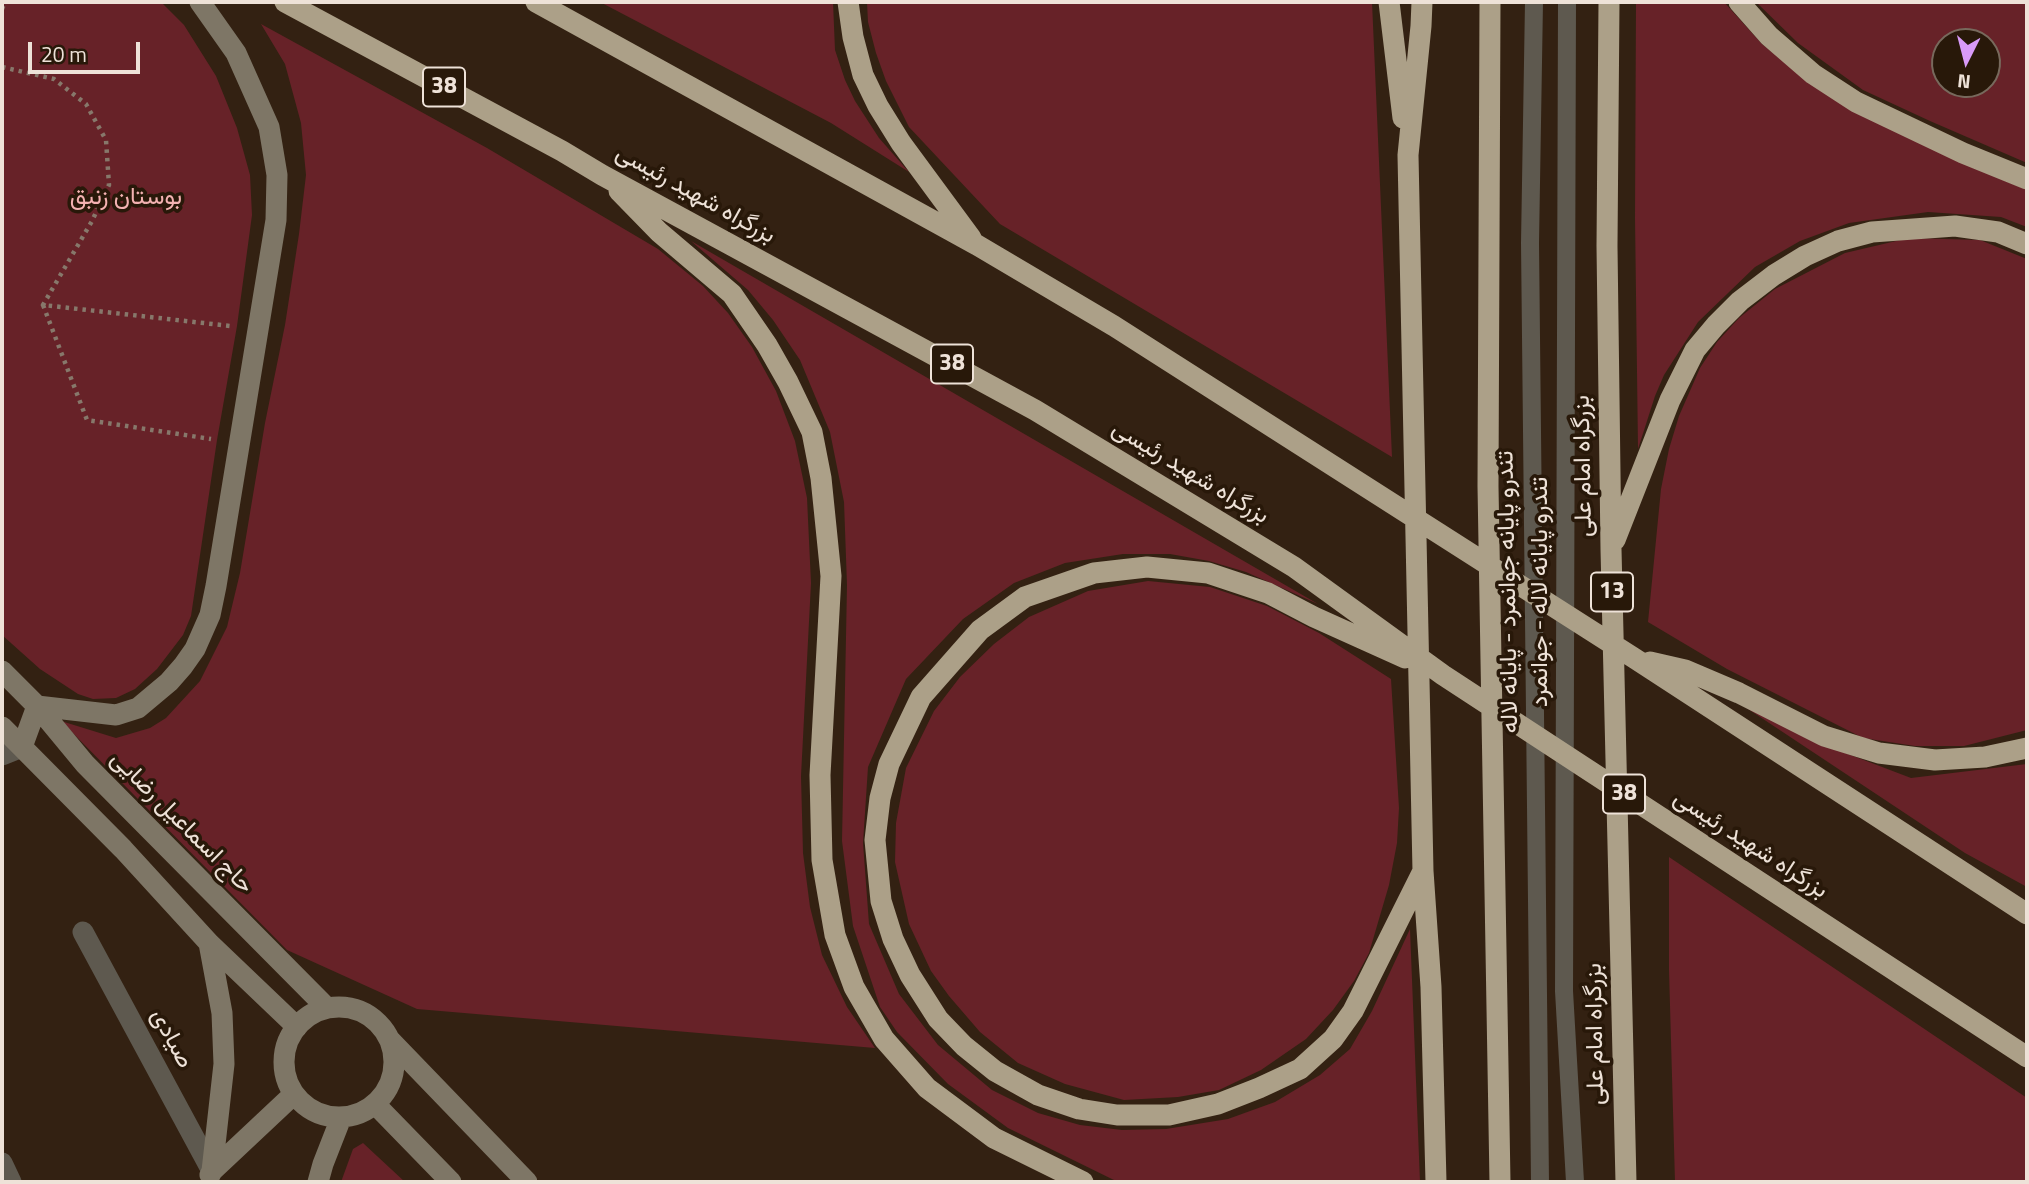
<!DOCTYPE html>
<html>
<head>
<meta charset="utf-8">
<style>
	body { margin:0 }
	#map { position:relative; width:2029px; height:1184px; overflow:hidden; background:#332112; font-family:"Titillium Web",sans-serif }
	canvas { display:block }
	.frame { position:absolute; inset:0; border:4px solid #eee2d8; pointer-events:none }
	.north { position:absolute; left:1931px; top:28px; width:70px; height:70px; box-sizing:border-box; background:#281809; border:2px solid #77695c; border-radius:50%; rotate:186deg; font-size:19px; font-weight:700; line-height:28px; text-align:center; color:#eee2d8 }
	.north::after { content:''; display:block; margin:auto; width:24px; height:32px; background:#d89af8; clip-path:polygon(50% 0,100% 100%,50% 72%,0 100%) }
	.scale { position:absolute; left:28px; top:42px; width:112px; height:32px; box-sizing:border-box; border:4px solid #eee2d8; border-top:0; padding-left:9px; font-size:21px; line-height:24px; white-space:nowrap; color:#eee2d8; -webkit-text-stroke:5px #281809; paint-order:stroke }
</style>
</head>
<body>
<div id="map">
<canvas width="2029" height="1184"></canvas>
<div class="frame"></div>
<div class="north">N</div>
<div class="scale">20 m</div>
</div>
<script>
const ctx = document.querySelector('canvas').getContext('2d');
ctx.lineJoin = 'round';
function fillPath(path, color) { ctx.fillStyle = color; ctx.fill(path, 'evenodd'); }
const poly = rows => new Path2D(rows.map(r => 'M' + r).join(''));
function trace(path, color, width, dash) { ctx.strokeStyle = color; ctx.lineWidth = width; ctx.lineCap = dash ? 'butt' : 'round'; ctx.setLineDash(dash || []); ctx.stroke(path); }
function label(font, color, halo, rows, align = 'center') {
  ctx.font = font + ' "Titillium Web",Vazirmatn,sans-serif'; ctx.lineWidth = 7; ctx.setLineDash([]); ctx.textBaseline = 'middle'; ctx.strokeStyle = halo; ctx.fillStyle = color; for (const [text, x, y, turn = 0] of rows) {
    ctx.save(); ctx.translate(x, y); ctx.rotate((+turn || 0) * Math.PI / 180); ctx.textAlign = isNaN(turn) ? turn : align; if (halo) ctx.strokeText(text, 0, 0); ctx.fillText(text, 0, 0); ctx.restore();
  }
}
fillPath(poly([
	[2,2,161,2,184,25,216,76,237,128,250,175,252,215,237,326,217,440,191,616,183,635,157,669,135,689,116,698,93,699,78,694,40,669,2,635],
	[600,2,833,2,835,50,845,80,855,101,879,138,909,172,831,123],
	[867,2,1372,2,1392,457,1000,224,909,127,886,81,876,53,868,22],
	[1636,2,1724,2,1762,44,1800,75,1940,153,2027,190,2027,227,2001,217,1928,212,1849,223,1800,241,1755,267,1698,322,1664,375,1655,396,1638,449,1635,218],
	[1756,2,2027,2,2027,163,1930,121,1863,90,1798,43],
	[1945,42,1987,42,1987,84,1945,84],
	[261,24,487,148,658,249,703,286,728,313,752,347,776,391,795,441,807,498,811,583,801,776,803,853,810,907,822,955,847,1007,875,1048,417,1009,287,950,61,721,116,738,150,728,166,718,200,681,227,627,240,573,265,423,285,325,299,234,306,175,301,123,285,64],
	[1909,238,1980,240,2027,259,2027,730,1964,746,1915,746,1863,738,1727,669,1648,622,1661,489,1669,449,1679,416,1700,368,1717,342,1739,318,1775,289,1845,253],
	[691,241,1318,604,1246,572,1209,561,1170,554,1123,554,1065,563,1014,583,963,619,906,679,868,767,863,843,869,924,899,994,938,1045,992,1090,1038,1113,1080,1125,1122,1130,1166,1129,1228,1119,1275,1102,1320,1075,1350,1049,1372,1011,1410,929,1420,1182,1118,1182,1008,1128,948,1084,897,1032,880,1007,853,926,842,841,847,585,844,502,830,432,800,360,773,320,748,290],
	[1148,581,1210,587,1267,606,1319,633,1391,679,1399,808,1397,843,1389,885,1369,953,1354,981,1333,1010,1306,1039,1261,1070,1219,1090,1178,1097,1124,1100,1065,1084,1018,1063,980,1032,949,996,931,971,909,924,895,862,896,823,906,768,934,711,960,677,994,644,1029,617,1088,591],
	[1733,699,1827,746,1911,778,2027,764,2027,887,1965,853],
	[1669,857,2027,1098,2027,1182,1675,1182,1669,970],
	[363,1143,405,1182,341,1182,353,1149]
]), '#672228');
trace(poly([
	[2,9,5,2],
	[2,67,54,79,86,104,106,140,109,185,92,221,43,305,230,326],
	[43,305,87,420,211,439]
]), '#87786b', 4.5, [3.5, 5]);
trace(poly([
	[1534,2,1530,243,1540,1182],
	[1567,2,1564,991,1575,1182]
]), '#5e594f', 18);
trace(poly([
	[2,755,22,747],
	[83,932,212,1171],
	[2,1163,11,1182]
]), '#5e594f', 21);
trace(poly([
	[2,671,37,706,85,764,327,1008],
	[2,727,123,849,209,943,297,1027],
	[22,747,37,706,116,715,138,708,169,682,183,666,195,649,210,615,216,586,276,220,277,175,269,127,236,53,200,2],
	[209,943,222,1013,224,1064,212,1171],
	'284 1062a55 55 0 1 1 110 0a55 55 0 1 1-110 0Z',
	[390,1040,527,1182],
	[375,1104,451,1182],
	[210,1175,212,1171,294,1094],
	[318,1182,323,1164,341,1118]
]), '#7e7666', 21);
trace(poly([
	[285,2,562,151,602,175,1035,410,1294,567,1443,675,2027,1057],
	[536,2,977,245,1114,326,1634,658,2027,914],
	[848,2,853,37,863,75,878,106,901,143,971,238],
	[1389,2,1403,118],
	[1422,2,1421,26,1408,155,1423,871,1431,987,1436,1182],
	[1490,2,1488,486,1500,1182],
	[1609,2,1607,246,1611,549,1626,1182],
	[1739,2,1769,36,1813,74,1856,102,1963,153,2027,179],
	[619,191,659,232,732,294,767,345,788,382,812,432,821,478,831,576,820,775,822,860,835,935,854,987,884,1039,927,1088,994,1138,1083,1182],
	[1615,540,1670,400,1695,350,1716,325,1740,301,1774,275,1805,256,1838,241,1872,232,1955,226,1998,232,2027,244],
	[1405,658,1314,617,1268,593,1208,573,1147,567,1094,573,1025,597,980,630,921,697,889,764,880,798,875,840,881,901,893,939,910,975,938,1019,964,1046,995,1071,1038,1095,1079,1109,1117,1115,1169,1115,1218,1104,1259,1088,1300,1069,1333,1039,1353,1011,1423,871],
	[1650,662,1685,670,1739,693,1824,736,1879,753,1935,760,1985,757,2027,748]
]), '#aca088', 21);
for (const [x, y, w] of [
	[444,87,42],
	[952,364,42],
	[1612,592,42],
	[1624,794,42]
]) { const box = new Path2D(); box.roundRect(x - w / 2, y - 19.5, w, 39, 5); ctx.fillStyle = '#281809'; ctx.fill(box); trace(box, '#eee2d8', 2); }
label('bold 23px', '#eee2d8', null, [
	["38",444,87],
	["38",952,364],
	["13",1612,592],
	["38",1624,794]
]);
label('24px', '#eee2d8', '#281809', [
	["بزرگراه شهید رئیسی",695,195,29],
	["بزرگراه امام علی",1584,466,-91],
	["بزرگراه شهید رئیسی",1190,473,31],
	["تندرو پایانه جوانمرد - پایانه لاله",1509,592,-91],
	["تندرو پایانه لاله - جوانمرد",1541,592,-90],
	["حاج اسماعیل رضایی",181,823,45],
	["بزرگراه شهید رئیسی",1750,845,33],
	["بزرگراه امام علی",1596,1034,-91],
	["صیادی",171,1039,62]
]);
label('24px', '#f4b2b2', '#281809', [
	["بوستان زنبق",126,198]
]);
</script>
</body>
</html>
